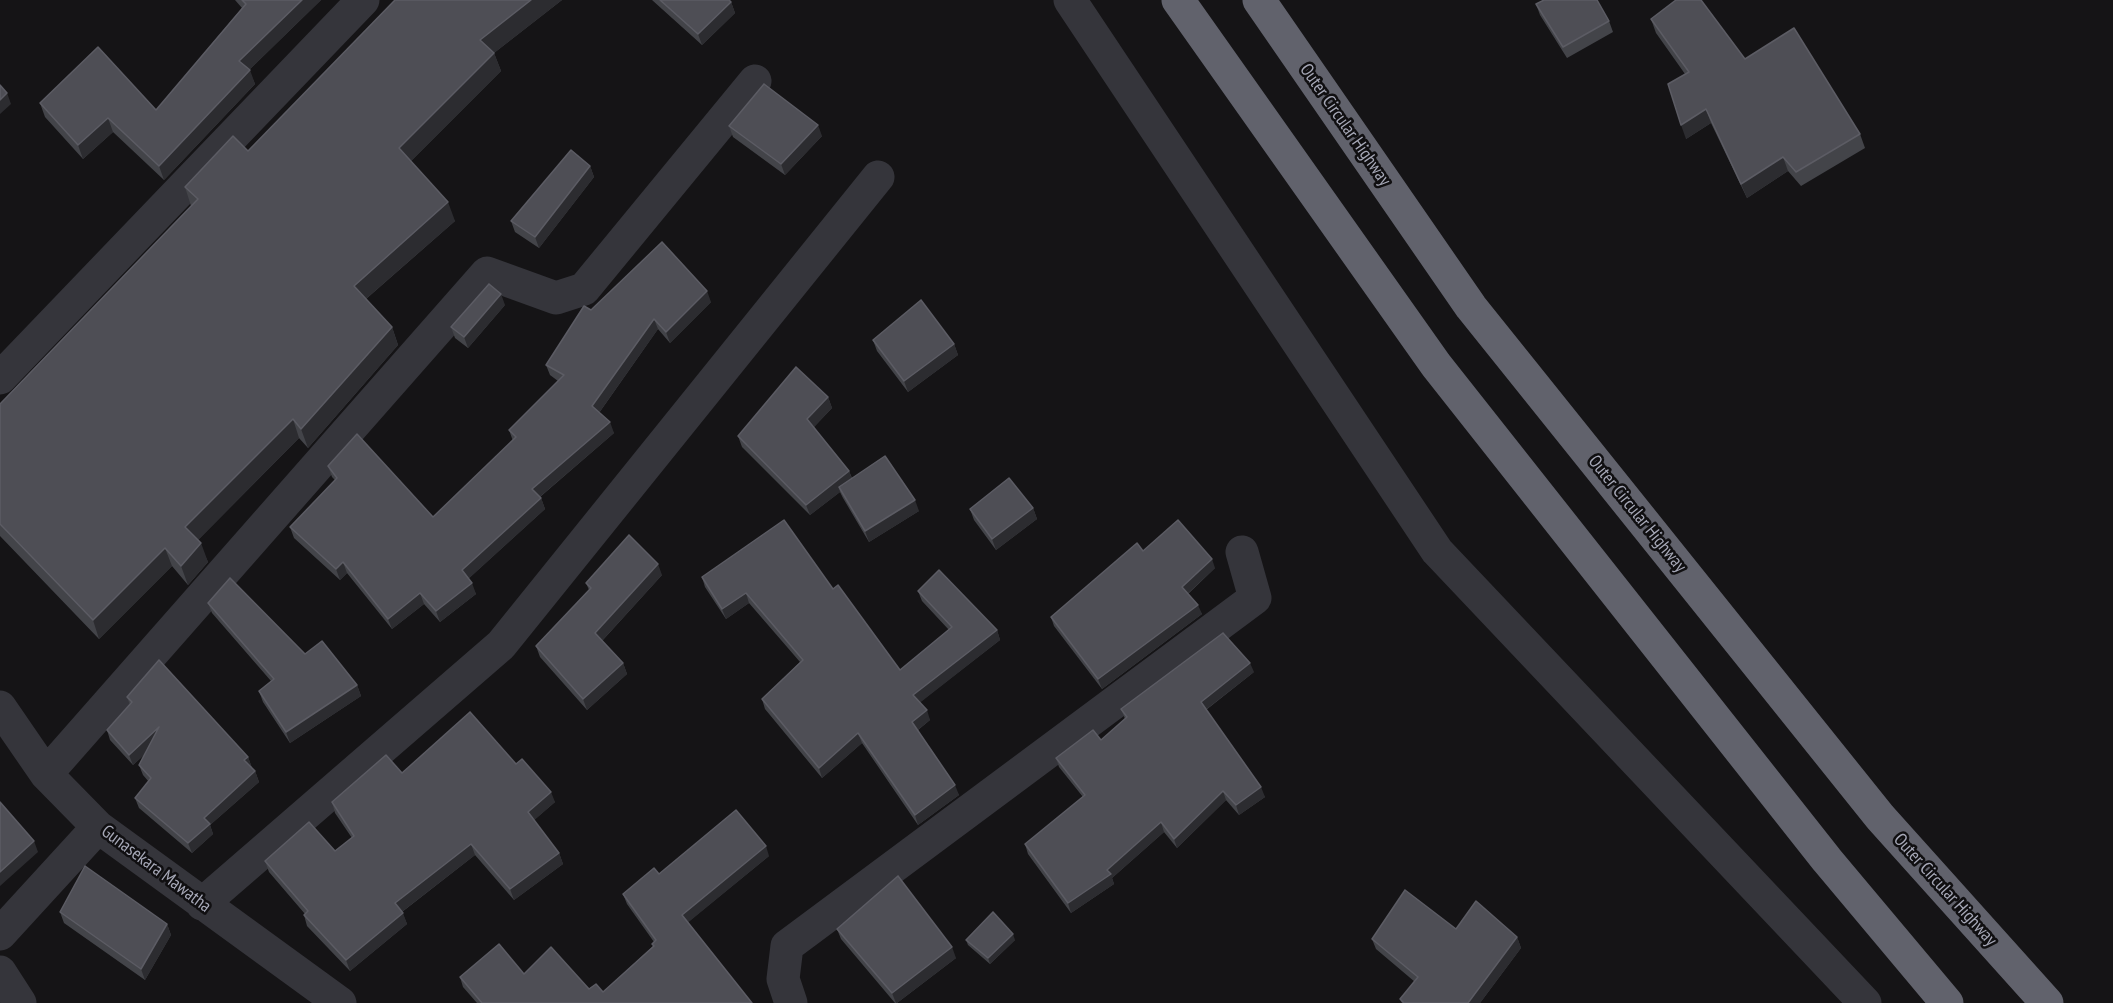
<!DOCTYPE html>
<html>
<head>
<meta charset="utf-8">
<style>
	body { margin:0 }
	canvas { display:block; background:#151416 }
</style>
</head>
<body>
<canvas width="2113" height="1003"></canvas>
<script>
const ctx = document.querySelector('canvas').getContext('2d');
ctx.lineJoin = 'round';
const poly = rows => new Path2D(rows.map(r => 'M' + r).join(''));
function trace(path, color, width, dash) { ctx.strokeStyle = color; ctx.lineWidth = width; ctx.lineCap = dash ? 'butt' : 'round'; ctx.setLineDash(dash || []); ctx.stroke(path); }
function fillPath(path, color) { ctx.fillStyle = color; ctx.fill(path, 'evenodd'); }
function label(font, color, halo, rows, align = 'center') {
  ctx.font = font + ' "PT Sans Narrow",sans-serif'; ctx.lineWidth = 5; ctx.setLineDash([]); ctx.textBaseline = 'middle'; ctx.strokeStyle = halo; ctx.fillStyle = color; for (const [text, x, y, turn = 0] of rows) {
    ctx.save(); ctx.translate(x, y); ctx.rotate((+turn || 0) * Math.PI / 180); ctx.textAlign = isNaN(turn) ? turn : align; if (halo) ctx.strokeText(text, 0, 0); ctx.fillText(text, 0, 0); ctx.restore();
  }
}
trace(poly([
	[1070,0,1437,551,1865,1003],
	[0,378,363,0],
	[0,707,46,774,98,827,340,1003],
	[46,774,487,273,556,298,584,289,755,81],
	[202,904,501,645,878,177],
	[0,934,98,827],
	[0,972,20,1003],
	[791,1003,783,979,787,946,1255,598,1242,552]
]), '#35353b', 33);
trace(poly([
	[1178,0,1436,365,1827,860,1947,1003],
	[1259,0,1471,307,1880,817,2047,1003]
]), '#61626c', 33);
fillPath(poly([
	[235,0,321,0,249,70,255,84,164,180,113,132,83,159,45,117,40,103,156,110,242,8],
	[395,0,562,0,494,53,501,71,411,161,455,221,366,299,392,327,398,345,308,448,299,438,198,540,208,562,188,585,172,566,99,639,0,536,0,404,191,206,185,187,248,151],
	[652,0,729,0,731,2,735,13,702,45],
	[1536,4,1609,21,1613,32,1567,58,1540,15],
	[1651,19,1745,59,1860,134,1865,148,1801,186,1788,171,1747,198,1711,123,1686,139,1685,74,1656,33],
	[729,126,822,136,785,175,733,137],
	[590,166,594,177,539,248,515,232,511,221],
	[711,302,670,343,658,329,599,413,614,433,540,497,541,498,545,509,468,579,476,594,440,622,424,604,392,629,347,573,340,580,294,538,290,527,335,480,332,477,328,466,433,517,513,441,509,430,558,381,550,375,546,365,591,310],
	[505,305,468,348,455,338,451,327],
	[873,340,954,344,958,355,908,392,877,351],
	[828,397,832,408,814,427,849,471,852,478,919,511,869,542,843,498,840,492,810,515,742,447,738,436],
	[1033,508,1037,519,996,550,974,520,970,509],
	[1143,551,1215,568,1188,594,1202,614,1102,689,1054,626,1051,617],
	[662,575,602,641,623,663,627,674,587,710,540,657,536,646,589,590,586,583],
	[702,577,833,589,900,670,949,630,922,601,918,591,997,630,1000,640,920,702,930,720,918,730,959,795,918,825,862,743,822,778,765,709,762,699,800,662,749,603,726,619,705,587],
	[208,603,305,654,357,685,361,696,290,743,263,702,259,691,271,681,212,613],
	[1254,672,1206,710,1265,797,1239,815,1226,800,1177,848,1164,832,1112,878,1114,884,1071,913,1028,854,1025,844,1083,797,1059,767,1056,758,1101,740,1125,719,1121,709],
	[127,697,248,757,252,768,255,771,259,782,210,825,213,834,192,853,139,808,135,798,149,782,143,775,139,765,145,754,133,765,110,740,107,730,130,705],
	[516,764,555,802,534,820,559,853,563,864,514,900,475,855,402,912,407,924,350,971,307,926,304,915,305,914,269,872,265,861,335,851,352,838,335,813,332,802,402,773],
	[769,856,688,922,752,1003,477,1003,463,987,460,977,524,974,603,992,653,946,652,944,654,942,627,904,623,894,659,874],
	[60,912,167,924,171,935,145,980,64,923],
	[837,929,956,958,897,1003,895,1003,841,939],
	[1456,929,1517,937,1521,948,1480,1003,1402,1003,1400,999,1415,982,1376,949,1372,939],
	[966,940,1015,940,990,964,968,945]
]), '#434449');
fillPath(poly([
	[302,0,321,0,244,75,239,61],
	[531,0,562,0,494,53,501,71,405,167,399,148,480,40],
	[731,2,735,13,702,45,698,34],
	[250,70,255,84,164,180,159,166],
	[7,93,11,104,0,114,0,100],
	[1706,109,1711,123,1686,139,1681,125],
	[108,118,113,132,83,159,78,145],
	[818,125,822,136,785,175,781,164],
	[1783,157,1788,171,1747,198,1741,184],
	[590,166,594,177,539,248,535,237],
	[448,202,455,221,360,304,354,286],
	[707,291,711,302,670,343,666,332],
	[501,294,505,305,468,348,464,337],
	[654,319,658,329,596,417,592,406],
	[392,327,398,345,308,448,301,429],
	[954,344,958,355,908,392,904,381],
	[828,397,832,408,811,430,807,419],
	[293,419,299,438,192,546,185,527],
	[610,422,614,433,536,500,532,489],
	[849,471,853,482,839,487,840,492,810,515,806,505],
	[541,498,545,509,466,581,462,570],
	[915,500,919,511,869,542,865,531],
	[1033,508,1037,519,996,550,992,539],
	[201,543,208,562,188,585,181,566],
	[165,548,172,566,99,639,93,620],
	[1212,559,1215,568,1185,596,1182,587],
	[343,562,347,573,340,580,336,569],
	[658,564,662,575,599,644,595,633],
	[472,583,476,594,440,622,436,611],
	[420,593,424,604,392,629,388,619],
	[746,593,749,603,726,619,722,609],
	[1198,605,1202,614,1102,689,1098,679],
	[997,630,1000,640,917,705,913,695],
	[623,663,627,674,587,710,583,699],
	[1250,663,1254,672,1204,711,1201,702],
	[357,685,361,696,290,743,286,732],
	[927,710,930,720,915,732,912,722],
	[159,727,163,738,133,765,129,755],
	[858,733,862,743,822,778,819,768],
	[248,757,252,768,248,770,244,760],
	[255,771,259,782,210,825,213,834,192,853,188,843,204,818],
	[955,785,959,795,918,825,915,815],
	[1261,787,1265,797,1239,815,1236,805],
	[1223,791,1226,800,1177,848,1174,839],
	[551,792,555,802,531,823,528,812],
	[1161,822,1164,832,1112,878,1114,884,1071,913,1068,903,1107,870],
	[34,841,38,852,0,886,0,872],
	[471,844,475,855,399,914,395,903],
	[766,846,769,856,685,925,682,915],
	[559,853,563,864,514,900,510,889],
	[403,913,407,924,350,971,346,960],
	[167,924,171,935,145,980,141,969],
	[1013,934,1015,940,990,964,988,958],
	[1517,937,1521,948,1480,1003,1468,1003],
	[952,947,956,958,897,1003,896,1003,892,993]
]), '#2c2c30');
const building = poly([
	[242,0,302,0,239,61,250,70,159,166,108,118,78,145,40,103,98,47,156,110,246,4,242,0],
	[395,0,531,0,480,40,494,53,399,148,448,202,354,286,392,327,301,429,293,419,185,527,201,543,181,566,165,548,93,620,0,524,0,404,198,199,185,187,233,136,248,151,395,0],
	[660,0,729,0,731,2,698,34,660,0],
	[1544,0,1597,0,1609,21,1563,47,1536,4,1544,0],
	[1676,0,1701,0,1745,59,1794,28,1860,134,1796,172,1783,157,1741,184,1706,109,1681,125,1668,84,1689,72,1651,19,1676,0],
	[764,84,818,125,781,164,729,126,764,84],
	[0,85,7,93,0,100,0,85],
	[571,150,590,166,535,237,511,221,571,150],
	[662,242,707,291,666,332,654,319,592,406,610,422,532,489,541,498,462,570,472,583,436,611,420,593,388,619,343,562,336,569,290,527,337,478,328,466,357,434,433,517,516,437,509,430,564,375,546,365,584,306,591,310,662,242],
	[489,284,501,294,464,337,451,327,489,284],
	[921,300,954,344,904,381,873,340,921,300],
	[796,367,828,397,807,419,849,471,806,505,738,436,796,367],
	[885,456,915,500,865,531,839,487,885,456],
	[1009,478,1033,508,992,539,970,509,1009,478],
	[784,520,833,589,838,585,900,670,952,627,918,591,939,570,997,630,913,695,927,710,912,722,955,785,915,815,858,733,819,768,762,699,803,660,746,593,722,609,702,577,784,520],
	[1178,520,1212,559,1182,587,1198,605,1098,679,1051,617,1137,543,1143,551,1178,520],
	[629,535,658,564,595,633,623,663,583,699,536,646,591,588,586,583,629,535],
	[230,578,305,654,322,641,357,685,286,732,259,691,274,679,208,603,230,578],
	[1223,633,1250,663,1201,702,1261,787,1236,805,1223,791,1174,839,1161,822,1107,870,1111,874,1068,903,1025,844,1085,795,1056,758,1093,730,1101,740,1127,717,1121,709,1223,633],
	[159,660,248,757,244,760,255,771,204,818,210,824,188,843,135,798,151,778,139,765,159,727,129,755,107,730,132,702,127,697,159,660],
	[470,712,516,764,522,759,551,792,528,812,559,853,510,889,471,844,395,903,403,913,346,960,304,915,308,911,265,861,309,822,335,851,354,836,332,802,386,755,402,773,470,712],
	[0,802,34,841,0,872,0,802],
	[736,810,766,846,682,915,752,1003,482,1003,460,977,499,944,524,974,551,947,589,989,596,984,603,992,654,946,652,944,656,940,623,894,654,868,659,874,736,810],
	[85,866,167,924,141,969,60,912,85,866],
	[898,876,952,947,892,993,837,929,898,876],
	[1405,890,1456,929,1476,901,1517,937,1468,1003,1404,1003,1400,999,1418,977,1372,939,1405,890],
	[993,912,1013,934,988,958,966,940,993,912]
]);
fillPath(building, '#4e4e55');
trace(building, '#5c5c64', 1.5);
label('18px', '#a6a8b7', '#100f11', [
	["Outer Circular Highway",1345,125,55],
	["Outer Circular Highway",1637,514,51],
	["Gunasekara Mawatha",156,869,37],
	["Outer Circular Highway",1945,890,48]
]);
</script>
</body>
</html>
